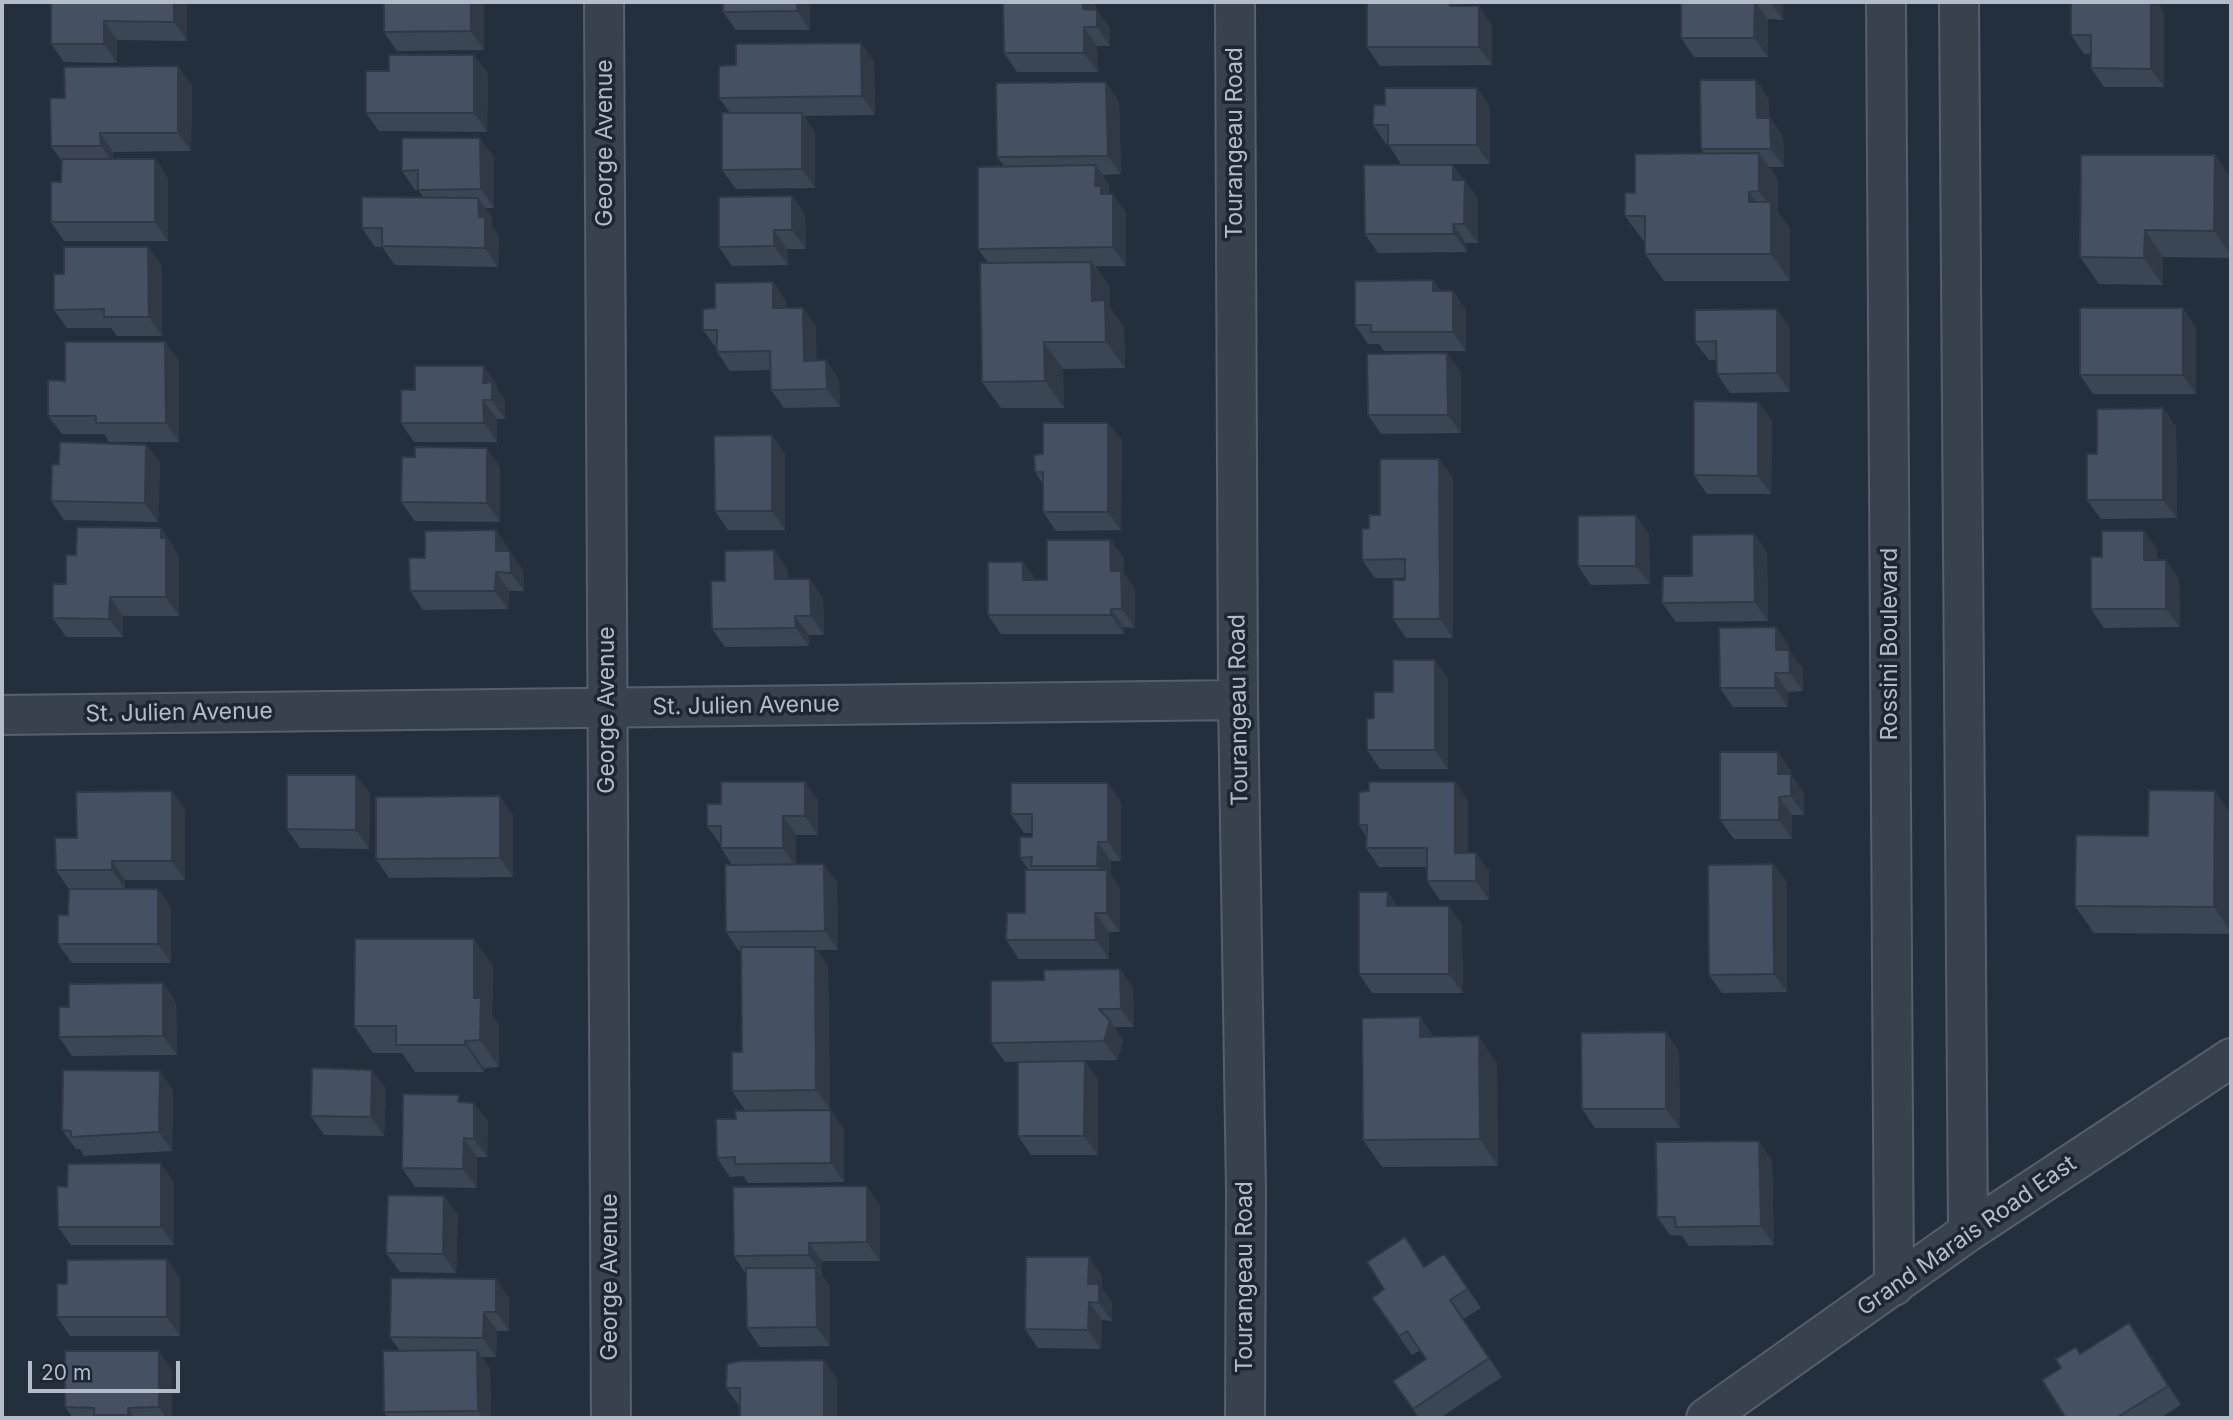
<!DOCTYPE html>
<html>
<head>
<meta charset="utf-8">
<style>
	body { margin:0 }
	#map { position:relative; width:2233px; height:1420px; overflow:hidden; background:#242f3e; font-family:Inter,sans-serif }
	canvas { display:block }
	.frame { position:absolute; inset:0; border:4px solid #b4bcc9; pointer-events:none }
	.scale { position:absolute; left:28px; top:1361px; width:152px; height:32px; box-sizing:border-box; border:4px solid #b4bcc9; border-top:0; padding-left:9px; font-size:21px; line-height:24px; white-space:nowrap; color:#b4bcc9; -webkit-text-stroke:5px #1d2633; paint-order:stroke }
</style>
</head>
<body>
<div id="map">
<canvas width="2233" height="1420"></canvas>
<div class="frame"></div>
<div class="scale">20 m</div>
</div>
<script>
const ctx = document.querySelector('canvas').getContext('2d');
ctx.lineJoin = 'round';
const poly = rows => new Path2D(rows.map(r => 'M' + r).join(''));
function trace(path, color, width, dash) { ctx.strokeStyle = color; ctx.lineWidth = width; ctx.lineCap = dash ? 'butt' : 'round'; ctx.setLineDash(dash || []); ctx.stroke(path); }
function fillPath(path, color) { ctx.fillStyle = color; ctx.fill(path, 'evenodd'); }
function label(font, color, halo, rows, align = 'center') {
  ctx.font = font + ' Inter,sans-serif'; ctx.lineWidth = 7; ctx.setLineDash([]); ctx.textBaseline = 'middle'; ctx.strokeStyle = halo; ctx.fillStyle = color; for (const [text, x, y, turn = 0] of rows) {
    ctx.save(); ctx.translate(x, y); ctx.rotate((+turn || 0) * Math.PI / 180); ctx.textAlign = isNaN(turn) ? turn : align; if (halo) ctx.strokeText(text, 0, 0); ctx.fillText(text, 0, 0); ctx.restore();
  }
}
const minor = poly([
	[604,2,611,1418],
	[1235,2,1238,700,1246,1191,1245,1418],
	[1886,2,1894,1286],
	[1959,2,1968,1232],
	[2,715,1238,700],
	[1706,1418,1968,1232,2231,1058]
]);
trace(minor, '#565f6c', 42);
trace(minor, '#38414e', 38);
fillPath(poly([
	[51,2,187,2,187,41,117,40,117,63,64,62,51,44],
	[484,2,484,50,397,51,384,32],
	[723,2,810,2,810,30,736,30,723,12],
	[1681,2,1782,2,1783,20,1768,19,1768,57,1694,57,1681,38],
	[1463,4,1463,6,1492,25,1492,65,1380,66,1367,47],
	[1096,6,1096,10,1110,28,1110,46,1097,46,1098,72,1017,72,1004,53],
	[2164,12,2164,87,2104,87,2091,68,2091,54,2084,54,2071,35],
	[874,61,875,115,804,116,815,132,815,188,736,189,722,170,730,113,719,98],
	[488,73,487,132,379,131,366,113],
	[192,85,191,151,113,152,113,159,155,159,168,178,168,241,64,241,51,222,61,182,62,161,51,146,65,98],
	[1477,88,1490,107,1490,164,1401,164,1388,144,1386,144,1373,125,1385,105],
	[1769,99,1769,118,1783,136,1784,167,1769,167,1778,180,1778,212,1790,229,1790,281,1664,281,1645,254,1645,243,1625,216,1635,193,1704,154,1701,149],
	[1119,101,1121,174,1102,175,1109,184,1109,194,1113,194,1126,213,1126,266,1095,266,1110,288,1110,308,1124,327,1125,368,1063,369,1064,408,1001,408,982,382,988,263,978,249,1004,166,997,157],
	[2215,155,2231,179,2231,258,2163,257,2163,285,2099,284,2080,257],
	[494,157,494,208,485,208,492,217,492,226,499,236,498,267,395,265,382,247,375,247,362,228,424,198,418,190,415,190,402,171],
	[1464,180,1478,199,1478,243,1466,243,1467,252,1378,253,1365,234],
	[792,196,805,215,806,249,787,249,788,265,732,266,719,247],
	[148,247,162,266,162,336,117,336,111,328,67,328,54,310,64,274],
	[1433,280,1440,291,1453,291,1466,310,1466,351,1384,351,1379,344,1368,344,1355,325],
	[773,282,786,301,786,308,803,308,816,327,816,361,839,379,840,407,784,408,771,390,771,370,730,371,717,352,717,349,703,330,715,308],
	[2196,327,2196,394,2093,394,2080,375],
	[1790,328,1790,392,1730,393,1717,374,1717,360,1709,360,1695,342],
	[165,342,179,361,179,442,109,442,104,434,62,434,48,416,65,381],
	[1461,372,1461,433,1381,434,1368,415],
	[497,385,497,389,505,401,505,419,497,419,497,442,414,442,401,423,415,390],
	[2163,408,2176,427,2177,518,2101,519,2087,500,2097,454],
	[1772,420,1771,494,1707,494,1694,475],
	[1108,423,1122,441,1121,530,1056,531,1043,512,1043,484,1035,472,1043,454],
	[772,435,785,454,785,530,728,530,715,511],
	[146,445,160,463,158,522,64,520,51,501,59,464],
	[1439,459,1453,478,1453,638,1406,638,1393,619,1405,578,1375,578,1362,560,1369,528,1380,515],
	[500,467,500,522,415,521,401,502],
	[496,530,509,549,509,551,523,570,524,591,509,591,508,609,423,610,410,591,425,558],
	[2144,531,2157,549,2157,560,2179,579,2180,627,2104,628,2091,609,2102,557],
	[1649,534,1650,584,1591,585,1578,566],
	[1754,534,1767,553,1768,621,1676,622,1662,603,1692,576],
	[1110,540,1124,558,1124,574,1135,589,1135,628,1124,627,1124,634,1001,634,988,615,1023,562,1036,580,1047,580],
	[174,546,174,549,179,557,179,616,123,616,123,637,66,637,53,618,76,555],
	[774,550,787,569,788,579,823,598,824,635,809,635,809,646,725,647,712,629,725,581],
	[1776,627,1789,646,1789,650,1803,669,1803,691,1788,692,1788,707,1733,707,1720,688],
	[1448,679,1448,769,1380,769,1367,750,1374,718,1393,692],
	[1778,752,1791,771,1791,775,1804,793,1804,815,1792,815,1792,839,1734,839,1720,820],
	[1455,782,1468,801,1468,853,1476,853,1489,872,1489,900,1440,900,1427,881,1427,867,1379,867,1366,848,1366,836,1359,825],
	[172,791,185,810,185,880,125,880,125,889,158,889,171,908,171,963,72,963,58,944,68,915,69,889,56,870,77,838],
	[370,793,369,849,300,848,287,829],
	[818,800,818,835,796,835,796,864,837,882,838,950,817,950,828,966,830,1109,745,1110,732,1091,742,1052,741,951,739,951,726,932,732,865,721,848,721,845,707,826],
	[1121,802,1121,861,1111,861,1111,875,1120,889,1120,932,1109,932,1109,959,1019,959,1006,940,1025,913,1029,870,1020,858,1032,837,1032,833,1024,833,1011,814],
	[2231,814,2231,934,2094,933,2075,906,2148,836],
	[513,815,513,877,389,878,376,859],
	[1773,864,1787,883,1787,992,1722,993,1709,975],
	[1388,892,1397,906,1449,906,1462,925,1463,993,1372,993,1359,974],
	[493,966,492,1015,499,1025,499,1067,484,1068,484,1072,415,1072,402,1053,373,1053,354,1026],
	[1120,969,1133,988,1134,1027,1114,1027,1123,1040,1117,1060,1005,1062,991,1043,1044,980],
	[176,1002,177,1055,72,1056,59,1037],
	[1434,1037,1497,1063,1498,1166,1382,1167,1363,1140],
	[1679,1051,1680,1128,1595,1128,1582,1109],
	[1085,1061,1098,1080,1098,1155,1031,1155,1018,1136],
	[386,1089,384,1136,324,1135,311,1116],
	[173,1090,172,1151,84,1156,80,1149,76,1149,62,1130],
	[464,1102,488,1121,487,1157,477,1157,477,1188,415,1187,402,1168],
	[844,1129,844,1182,748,1183,744,1176,730,1177,717,1158],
	[1772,1160,1774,1245,1689,1246,1682,1236,1670,1235,1657,1217],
	[174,1182,174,1245,71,1245,58,1227],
	[444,1196,458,1215,456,1273,400,1272,386,1253],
	[880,1205,880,1261,822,1261,822,1274,821,1274,830,1286,830,1346,760,1347,747,1328,746,1274,734,1256],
	[1425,1267,1457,1273,1481,1308,1463,1319,1502,1377,1440,1418,1419,1418,1393,1381,1426,1359,1420,1350,1412,1355,1372,1298],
	[1102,1276,1102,1288,1112,1303,1112,1321,1102,1320,1101,1349,1038,1348,1025,1329],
	[180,1278,180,1336,70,1336,57,1317,67,1284],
	[509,1298,509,1331,497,1331,496,1357,482,1357,490,1369,491,1418,388,1418,384,1412,400,1351,390,1337],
	[2129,1324,2142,1342,2181,1405,2160,1418,2066,1418,2061,1368,2081,1353],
	[824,1360,837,1379,837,1418,740,1418,740,1407,726,1388],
	[172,1370,172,1418,73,1418,65,1407]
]), '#3b4654');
fillPath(poly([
	[174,2,187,2,187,41,174,22],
	[471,2,484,2,484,50,471,31],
	[797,2,810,2,810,30,797,11],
	[1083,2,1093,2,1096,6,1096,28,1083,9],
	[1450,2,1462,2,1463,4,1463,25,1450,6],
	[1755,2,1768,19,1768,57,1754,38],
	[1770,2,1782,2,1783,20],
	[2151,2,2157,2,2164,12,2164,87,2151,69],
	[1479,6,1492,25,1492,65,1479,47],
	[1097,10,1110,28,1110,46,1097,27],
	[104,21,117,40,117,63,104,44],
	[1084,27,1097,46,1098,72,1084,53],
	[861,43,874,61,875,115,862,96],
	[474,55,488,73,487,132,474,113],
	[178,66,192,85,191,151,178,133],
	[1756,80,1769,99,1770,136,1757,118],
	[1106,82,1119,101,1121,174,1108,156],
	[1477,88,1490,107,1490,164,1477,145],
	[802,113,815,132,815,188,802,169],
	[1770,118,1783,136,1784,167,1771,149],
	[100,133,113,152,114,164,101,146],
	[480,138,494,157,494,208,481,189],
	[1759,153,1778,180,1778,212,1790,229,1790,281,1771,254,1771,208,1759,191],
	[2215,155,2231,179,2231,255,2214,231],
	[155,159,168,178,168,241,155,222],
	[1096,165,1109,184,1109,197,1113,194,1126,213,1126,266,1113,247,1095,186],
	[1453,165,1478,199,1478,243,1464,224,1453,180],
	[1749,192,1768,219,1749,202],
	[792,196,805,215,806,249,792,230],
	[478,198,492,217,492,226,499,236,498,267,485,248,479,217],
	[1453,224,1466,243,1467,252,1454,234],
	[774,230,787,249,788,265,774,246],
	[2145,230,2163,257,2163,285,2144,258],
	[148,247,162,266,162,336,149,317],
	[1091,262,1110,288,1110,308,1124,327,1125,368,1106,342,1092,301],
	[1433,280,1446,299,1433,291],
	[773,282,786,301,786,327,773,308],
	[1453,291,1466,310,1466,351,1453,332],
	[803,308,816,327,817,380,804,361],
	[2183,308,2196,327,2196,394,2183,375],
	[1777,309,1790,328,1790,392,1777,373],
	[165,342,179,361,179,442,166,423],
	[1044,342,1063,369,1064,408,1045,381],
	[1447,353,1461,372,1461,433,1448,415],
	[826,360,839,379,840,407,827,389],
	[484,366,497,385,497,389,505,401,505,419,492,400,483,383],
	[483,400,497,419,497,442,484,423],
	[1758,402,1772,420,1771,494,1758,476],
	[2163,408,2176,427,2177,518,2163,500],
	[1108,423,1122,441,1121,530,1108,512],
	[772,435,785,454,785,530,772,511],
	[146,445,160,463,158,522,145,503],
	[487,448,500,467,500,522,487,503],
	[1439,459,1453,478,1453,638,1440,619],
	[1636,515,1649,534,1650,584,1636,566],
	[161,528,174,546,174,549,179,557,179,616,166,597,161,538],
	[496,530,509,549,509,570,496,551],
	[2144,531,2157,549,2157,579,2144,560],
	[1754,534,1767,553,1768,621,1755,602],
	[1110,540,1124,558,1124,574,1135,589,1135,628,1122,609,1111,571],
	[774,550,787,569,788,598,775,579],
	[510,551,523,570,524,591,511,573],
	[2166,560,2179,579,2180,627,2166,609],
	[1023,562,1037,581,1023,580],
	[496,572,509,591,508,609,495,591],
	[810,579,823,598,824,635,811,616],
	[110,597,123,616,123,637,109,619],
	[1111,609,1124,627,1124,634,1111,615],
	[795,616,809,635,809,646,796,628],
	[1776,627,1789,646,1789,669,1776,650],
	[1789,650,1803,669,1803,691,1790,673],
	[1435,660,1448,679,1448,769,1435,750],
	[1775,673,1788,692,1788,707,1775,688],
	[1778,752,1791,771,1791,775,1804,793,1804,815,1791,796,1778,774],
	[356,775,370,793,369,849,356,830],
	[805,782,818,800,818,835,805,816],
	[1455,782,1468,801,1468,871,1455,853],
	[1108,783,1121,802,1121,861,1108,842],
	[172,791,185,810,185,880,172,861],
	[2215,791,2231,814,2231,932,2214,907],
	[500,796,513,815,513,877,500,858],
	[1779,797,1792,815,1792,839,1779,820],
	[783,816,796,835,796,867,783,848],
	[1098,842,1111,861,1111,875,1120,889,1120,932,1107,913,1107,880,1097,866],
	[1476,853,1489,872,1489,900,1476,881],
	[112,861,125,880,125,889,112,870],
	[824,864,837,882,838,950,825,931],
	[1773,864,1787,883,1787,992,1774,974],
	[158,889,171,908,171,963,158,944],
	[1388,892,1401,911,1387,906],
	[1449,906,1462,925,1463,993,1449,974],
	[1095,913,1109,932,1109,959,1096,940],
	[474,939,493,966,492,1015,499,1025,499,1067,480,1040,474,998],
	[815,947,828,966,830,1109,816,1090],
	[1120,969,1133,988,1134,1027,1121,1009],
	[163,983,176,1002,177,1055,163,1036],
	[1420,1017,1439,1044,1420,1037],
	[1110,1021,1123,1040,1117,1060,1104,1041],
	[1666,1032,1679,1051,1680,1128,1666,1109],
	[1479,1036,1497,1063,1498,1166,1480,1139],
	[465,1041,484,1068,484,1072,465,1045],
	[1085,1061,1098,1080,1098,1155,1084,1136],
	[372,1070,386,1089,384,1136,371,1117],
	[160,1071,173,1090,172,1151,159,1132],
	[474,1103,488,1121,487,1157,474,1139],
	[831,1110,844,1129,844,1182,831,1163],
	[464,1138,477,1157,477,1188,463,1169],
	[1759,1141,1772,1160,1774,1245,1761,1226],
	[161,1163,174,1182,174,1245,161,1227],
	[867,1186,880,1205,880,1261,867,1242],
	[444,1196,458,1215,456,1273,443,1254],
	[809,1243,822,1261,822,1274,809,1255],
	[1089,1257,1102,1276,1102,1288,1112,1303,1112,1321,1099,1303,1088,1284],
	[167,1259,180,1278,180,1336,167,1317],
	[816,1268,830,1286,830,1346,817,1327],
	[496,1279,509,1298,509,1331,496,1312],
	[1089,1302,1102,1320,1101,1349,1088,1330],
	[484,1312,497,1331,496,1357,483,1338],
	[2129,1323,2142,1342,2181,1405,2168,1386],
	[477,1350,490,1369,491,1418,483,1418,478,1411],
	[159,1351,172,1370,172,1418,166,1418,159,1407],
	[824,1360,837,1379,837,1418,824,1418],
	[128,1408,135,1418,130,1418,128,1415]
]), '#303945');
const building = poly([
	[51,2,174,2,174,22,104,21,104,44,51,44,51,2],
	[384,2,471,2,471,31,384,32,384,2],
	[723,2,797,2,797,11,723,12,723,2],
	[1003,2,1083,2,1083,9,1097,10,1097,27,1084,27,1084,53,1004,53,1003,2],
	[1367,2,1450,2,1450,6,1479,6,1479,47,1367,47,1367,2],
	[1681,2,1755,2,1754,38,1681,38,1681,2],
	[2071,2,2151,2,2151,69,2091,68,2091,35,2071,35,2071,2],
	[861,43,862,96,719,98,719,66,736,65,736,44,861,43],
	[389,55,474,55,474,113,366,113,366,71,389,71,389,55],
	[178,66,178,133,100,133,101,146,51,146,50,98,65,98,64,67,178,66],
	[1700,80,1756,80,1757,118,1770,118,1771,149,1701,149,1700,80],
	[1106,82,1108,156,997,157,996,83,1106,82],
	[1385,88,1477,88,1477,145,1388,145,1388,125,1373,125,1374,105,1385,105,1385,88],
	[722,113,802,113,802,169,722,170,722,113],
	[402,138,480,138,481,189,418,190,418,170,402,171,402,138],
	[1759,153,1759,191,1749,192,1749,202,1771,202,1771,254,1645,254,1645,216,1625,216,1625,193,1635,193,1635,154,1759,153],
	[2081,155,2215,155,2214,231,2145,230,2144,258,2080,257,2081,155],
	[62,159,155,159,155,222,51,222,51,182,61,182,62,159],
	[1096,165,1095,186,1101,186,1101,194,1113,194,1113,247,978,249,978,167,1096,165],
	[1364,165,1453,165,1453,180,1465,180,1464,224,1453,224,1454,234,1365,234,1364,165],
	[792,196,792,230,774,230,774,246,719,247,719,197,792,196],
	[362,197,478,198,479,217,485,217,485,248,382,246,382,228,362,228,362,197],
	[64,247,148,247,149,317,104,317,104,309,54,310,54,274,64,274,64,247],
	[1091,262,1092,301,1105,300,1106,342,1044,342,1045,381,982,382,980,263,1091,262],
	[1433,280,1433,291,1453,291,1453,332,1371,332,1371,325,1355,325,1355,281,1433,280],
	[773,282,773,308,803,308,804,361,826,360,827,389,771,390,770,351,717,352,717,330,703,330,703,309,715,308,715,283,773,282],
	[2080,308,2183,308,2183,375,2080,375,2080,308],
	[1777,309,1777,373,1717,374,1716,341,1695,342,1695,310,1777,309],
	[65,342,165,342,166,423,96,423,96,416,48,416,48,380,65,381,65,342],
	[1447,353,1448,415,1368,415,1367,354,1447,353],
	[415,366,484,366,483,383,492,382,492,400,483,400,484,423,401,423,401,390,415,390,415,366],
	[1694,401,1758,402,1758,476,1694,475,1694,401],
	[2163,408,2163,500,2087,500,2087,454,2097,454,2097,409,2163,408],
	[1043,423,1108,423,1108,512,1043,512,1043,472,1035,472,1034,455,1043,454,1043,423],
	[772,435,772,511,715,511,714,436,772,435],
	[60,442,146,445,145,503,51,501,52,465,59,464,60,442],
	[415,447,487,448,487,503,401,502,402,457,415,457,415,447],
	[1380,459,1439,459,1440,619,1393,619,1393,580,1405,580,1405,559,1362,560,1362,529,1369,528,1369,515,1380,515,1380,459],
	[1636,515,1636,566,1578,566,1578,516,1636,515],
	[77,527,161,528,161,538,166,538,166,597,110,597,109,619,53,618,53,584,66,584,66,555,76,555,77,527],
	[496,530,496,551,510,551,511,573,496,572,495,591,410,591,409,558,425,558,425,531,496,530],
	[2102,531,2144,531,2144,560,2166,560,2166,609,2091,609,2091,557,2102,557,2102,531],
	[1754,534,1755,602,1662,603,1663,576,1692,576,1692,535,1754,534],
	[1047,540,1110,540,1111,571,1121,571,1122,609,1111,609,1111,615,988,615,988,562,1023,562,1023,580,1047,580,1047,540],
	[774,550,775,579,810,579,811,616,795,616,796,628,712,629,711,581,725,581,725,551,774,550],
	[1776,627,1776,650,1789,650,1790,673,1775,673,1775,688,1720,688,1719,628,1776,627],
	[1393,660,1435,660,1435,750,1367,750,1367,719,1374,718,1374,692,1393,692,1393,660],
	[1720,752,1778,752,1778,774,1791,774,1791,796,1779,797,1779,820,1720,820,1720,752],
	[287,775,356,775,356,830,287,829,287,775],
	[721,782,805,782,805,816,783,816,783,848,721,848,721,826,707,826,707,804,721,804,721,782],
	[1369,782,1455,782,1455,853,1476,853,1476,881,1427,881,1427,848,1366,848,1367,825,1359,825,1359,792,1369,791,1369,782],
	[1011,783,1108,783,1108,842,1098,842,1097,866,1031,866,1032,857,1020,858,1020,837,1032,837,1032,814,1011,814,1011,783],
	[2149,790,2215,791,2214,907,2075,906,2076,835,2148,836,2149,790],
	[172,791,172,861,112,861,112,870,56,870,55,838,77,838,76,792,172,791],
	[500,796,500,858,376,859,376,797,500,796],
	[824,864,825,931,726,932,725,865,824,864],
	[1773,864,1774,974,1709,975,1708,865,1773,864],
	[1025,870,1107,870,1107,913,1095,913,1096,940,1006,940,1007,913,1025,913,1025,870],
	[69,889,158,889,158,944,58,944,58,915,68,915,69,889],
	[1359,892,1388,892,1387,906,1449,906,1449,974,1359,974,1359,892],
	[355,939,474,939,474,998,481,998,480,1040,465,1041,465,1045,396,1045,396,1026,354,1026,355,939],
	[741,947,815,947,816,1090,732,1091,732,1052,742,1052,741,947],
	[1120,969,1121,1009,1099,1009,1110,1021,1104,1041,991,1043,991,981,1044,980,1044,970,1120,969],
	[163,983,163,1036,59,1037,59,1007,69,1007,69,984,163,983],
	[1420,1017,1420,1037,1479,1036,1480,1139,1363,1140,1362,1018,1420,1017],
	[1666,1032,1666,1109,1582,1109,1581,1033,1666,1032],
	[1085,1061,1084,1136,1018,1136,1018,1062,1085,1061],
	[312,1068,372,1070,371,1117,311,1116,312,1068],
	[63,1070,160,1071,159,1132,71,1137,71,1131,62,1130,63,1070],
	[403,1094,459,1095,458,1102,474,1103,474,1139,464,1138,463,1169,402,1168,403,1094],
	[831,1110,831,1163,735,1164,735,1157,717,1158,716,1119,736,1119,735,1111,831,1110],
	[1759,1141,1761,1226,1676,1227,1675,1217,1657,1217,1656,1142,1759,1141],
	[161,1163,161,1227,58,1227,57,1186,67,1187,68,1164,161,1163],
	[867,1186,867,1242,809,1243,809,1255,734,1256,733,1187,867,1186],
	[388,1195,444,1196,443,1254,386,1253,388,1195],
	[1405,1237,1424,1267,1444,1254,1468,1289,1450,1300,1489,1358,1413,1409,1393,1381,1426,1359,1407,1331,1399,1336,1372,1298,1384,1289,1367,1262,1405,1237],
	[1026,1257,1089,1257,1088,1284,1099,1284,1099,1303,1089,1302,1088,1330,1025,1329,1026,1257],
	[167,1259,167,1317,57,1317,57,1284,67,1284,67,1260,167,1259],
	[746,1268,816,1268,817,1327,747,1328,746,1268],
	[391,1278,496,1279,496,1312,484,1312,483,1338,390,1337,391,1278],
	[2129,1323,2168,1386,2116,1418,2066,1418,2042,1380,2061,1368,2056,1359,2076,1347,2080,1354,2129,1323],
	[477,1350,478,1411,384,1412,383,1351,477,1350],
	[65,1351,159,1351,159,1407,128,1408,128,1415,94,1415,94,1408,65,1407,65,1351],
	[824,1360,824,1418,740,1418,740,1388,726,1388,727,1364,740,1361,824,1360]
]);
fillPath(building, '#455162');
trace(building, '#303945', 2);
label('23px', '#b4bcc9', '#1d2633', [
	["George Avenue",605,143,-90],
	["Tourangeau Road",1235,143,-90],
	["Rossini Boulevard",1890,644,-90],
	["St. Julien Avenue",746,706,-1],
	["George Avenue",607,710,-90],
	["Tourangeau Road",1239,710,-91],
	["St. Julien Avenue",179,713,-1],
	["Grand Marais Road East",1967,1236,-35],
	["George Avenue",610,1277,-90],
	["Tourangeau Road",1245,1277,-90]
]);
</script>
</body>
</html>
